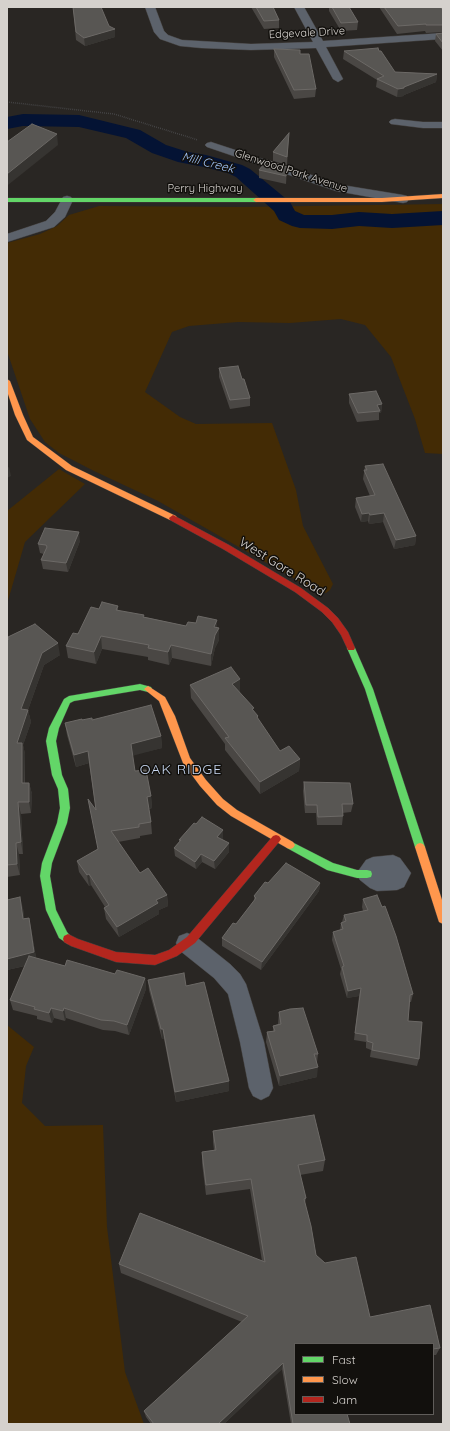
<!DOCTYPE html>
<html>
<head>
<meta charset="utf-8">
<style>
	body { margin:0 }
	#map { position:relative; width:450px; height:1431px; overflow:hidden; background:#292623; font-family:Quicksand,sans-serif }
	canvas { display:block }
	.frame { position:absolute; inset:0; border:8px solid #d5d1cd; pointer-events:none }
	.legend { position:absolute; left:294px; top:1343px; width:140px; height:72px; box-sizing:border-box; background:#12100d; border:1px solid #605d5a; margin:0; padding:5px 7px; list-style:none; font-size:12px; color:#d5d1cd }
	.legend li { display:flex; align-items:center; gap:8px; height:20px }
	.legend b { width:20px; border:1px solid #605d5a }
</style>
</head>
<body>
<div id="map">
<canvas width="450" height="1431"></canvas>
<div class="frame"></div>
<ul class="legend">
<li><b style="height:5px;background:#63d668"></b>Fast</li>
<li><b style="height:5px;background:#ff974d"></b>Slow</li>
<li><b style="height:5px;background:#b3261e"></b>Jam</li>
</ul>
</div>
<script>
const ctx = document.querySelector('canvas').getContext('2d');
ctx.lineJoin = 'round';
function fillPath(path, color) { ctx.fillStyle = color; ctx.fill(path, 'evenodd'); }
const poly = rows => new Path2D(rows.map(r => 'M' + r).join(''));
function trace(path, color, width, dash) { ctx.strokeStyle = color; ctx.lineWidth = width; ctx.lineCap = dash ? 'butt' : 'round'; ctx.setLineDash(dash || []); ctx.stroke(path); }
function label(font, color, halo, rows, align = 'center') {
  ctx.font = font + ' Quicksand,sans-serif'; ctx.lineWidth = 3; ctx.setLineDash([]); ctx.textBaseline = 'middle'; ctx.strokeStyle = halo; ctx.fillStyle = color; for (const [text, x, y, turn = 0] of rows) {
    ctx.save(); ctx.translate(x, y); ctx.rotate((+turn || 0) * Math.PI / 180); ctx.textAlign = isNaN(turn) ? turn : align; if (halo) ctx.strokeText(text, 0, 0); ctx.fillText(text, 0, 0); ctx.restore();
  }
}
fillPath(poly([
	[443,204,443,454,425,453,415,419,391,357,365,325,341,319,290,323,238,322,189,326,172,332,145,392,180,417,196,424,272,423,296,490,303,526,333,584,330,590,326,593,316,591,158,501,94,471,59,453,45,442,30,419,7,351,7,243,40,234,57,226,69,215,99,206,241,207],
	[59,469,85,484,25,542,7,604,7,511],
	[7,1025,34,1047,26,1066,22,1103,45,1126,103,1125,107,1227,125,1372,144,1424,7,1424]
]), '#432b05');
fillPath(poly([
	[23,114,79,115,140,130,166,145,188,152,206,155,242,165,250,169,290,202,295,211,304,215,332,215,359,212,392,214,443,211,443,225,392,228,359,226,332,229,300,228,292,226,279,220,274,211,236,177,228,173,204,167,178,162,152,153,126,138,79,127,23,126,7,129,7,117,23,114]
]), '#041334');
const street = poly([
	[145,7,155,7,164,31,168,35,182,40,251,44,313,42,294,7,304,7,323,41,443,33,443,39,326,47,343,79,338,82,333,79,316,48,251,50,201,48,180,46,160,39,154,32,145,7],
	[395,119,423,122,443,122,443,128,423,128,391,124,389,122,391,120,395,119],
	[211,142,342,185,403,195,407,196,409,199,407,202,403,203,336,191,207,147,205,145,207,143,211,142],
	[67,196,71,197,73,200,65,217,54,227,7,242,7,234,46,221,55,212,63,197,67,196],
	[393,855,400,858,411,873,404,887,397,890,377,891,370,888,360,880,356,874,366,860,373,857,393,855],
	[187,933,195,936,230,964,240,974,246,984,264,1042,273,1088,269,1096,261,1100,253,1096,249,1088,240,1042,228,994,214,978,179,950,176,943,179,936,187,933]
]);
const fast = poly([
	[7,198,256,198,259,200,256,202,7,202,7,198],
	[351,645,355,648,373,689,425,847,423,850,420,851,417,850,415,847,365,689,347,648,351,645],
	[140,684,151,687,152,689,151,691,148,692,140,690,74,701,70,703,59,728,56,741,62,775,68,789,70,808,67,823,52,863,50,876,56,910,67,932,73,939,72,942,68,944,59,938,46,910,40,876,42,863,57,823,60,808,58,789,52,775,46,741,49,728,64,699,69,696,140,684],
	[290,841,333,863,357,870,367,870,371,871,372,874,371,877,367,878,357,878,327,870,287,848,285,845,287,842,290,841]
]);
const slow = poly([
	[443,194,443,198,382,202,256,202,253,200,256,198,382,198,443,194],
	[7,379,10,381,23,415,33,437,72,466,176,516,177,518,176,520,170,520,66,470,27,440,15,415,7,391,7,379],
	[148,686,165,697,175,716,190,758,206,780,223,799,237,810,293,842,295,845,293,848,290,849,287,848,231,816,217,805,200,786,183,763,159,701,144,689,148,686],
	[420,843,423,844,425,847,443,903,443,924,439,922,438,919,415,847,417,844,420,843]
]);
const jam = poly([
	[173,515,229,545,301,588,328,608,338,618,348,632,355,648,354,650,348,650,341,635,332,622,322,612,295,592,223,549,170,520,169,518,173,515],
	[276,835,279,836,281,839,279,842,195,943,177,956,155,965,116,962,71,946,64,942,63,939,64,936,68,934,78,939,116,952,155,955,169,950,187,937,273,836,276,835]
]);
trace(street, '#44413f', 1);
trace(fast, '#44413f', 1);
trace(slow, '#44413f', 1);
trace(jam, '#44413f', 1);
trace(poly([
	[7,102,114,114,198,140]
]), '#5c5e63', 1.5, [0.5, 1.5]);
fillPath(street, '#5c626b');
fillPath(fast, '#63d668');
fillPath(slow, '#ff974d');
fillPath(jam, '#b3261e');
fillPath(poly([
	[73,7,109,26,115,37,85,46,76,40],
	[251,7,273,7,279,20,279,28,264,29],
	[329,7,349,7,358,22,357,30,341,31,329,11],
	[379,7,440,7,443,10,443,32,426,33,425,31,397,34],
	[443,33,443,51,435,41,436,34],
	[274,49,316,89,315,97,294,99,274,57],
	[344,51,395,72,437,74,436,82,404,95,404,96,397,97,376,87,377,80,343,59],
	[289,133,287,165,273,161,273,152],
	[287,167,286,184,259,178,259,170],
	[219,368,242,379,250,398,250,406,230,409,219,377],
	[349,394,382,404,381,413,379,413,379,420,357,422,349,403],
	[365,466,416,536,415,545,394,549,383,522,369,524,368,521,361,522,355,507,356,498,370,496,363,479],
	[80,541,68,572,43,569,41,560,44,554,40,553,38,544],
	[118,606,118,611,186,626,196,623,217,620,217,627,219,628,219,640,215,648,211,666,172,658,169,665,148,660,148,657,102,649,96,664,68,658,66,646,99,609],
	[8,637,60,655,44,665,28,710,31,722,23,745,25,754,25,783,29,783,32,794,31,813,21,814,23,854,19,854,20,875,7,877,7,640,9,639],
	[190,685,240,692,239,692,254,711,258,719,280,751,300,759,299,771,260,794,225,750,225,744,191,698],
	[82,720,92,720,161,736,162,748,132,755,135,771,151,796,152,808,149,809,151,822,152,834,140,836,140,838,118,842,140,873,167,895,168,906,159,910,159,914,119,937,106,919,104,908,105,907,91,885,89,886,79,872,77,861,98,849,88,799,96,810,89,763,76,767,67,735,65,723],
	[304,782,353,804,351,812,342,813,343,816,342,825,317,825,316,813,305,813,303,791],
	[196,824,223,830,223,838,222,839,229,843,229,852,215,869,202,862,196,869,175,856,174,848,179,842,179,840],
	[268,883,320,883,319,891,261,970,222,946,222,938,236,924,254,901,254,896],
	[363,899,413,994,411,1002,410,1002,408,1021,419,1059,417,1066,370,1057,371,1050,366,1048,366,1042,354,1040,359,996,347,998,340,974,341,969,332,940,333,932,340,930,341,923,342,922,344,915,363,911,362,907],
	[23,908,24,918,29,918,31,928,36,958,65,966,115,974,145,978,146,989,129,1035,115,1031,103,1030,66,1018,65,1021,54,1018,52,1023,37,1019,37,1016,13,1010,10,1000,25,966,7,970],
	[148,980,186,986,229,1081,229,1091,176,1102,164,1039,162,1039,149,990],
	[279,1012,318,1054,317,1062,317,1077,279,1086,266,1042,267,1032,273,1031,273,1026,278,1024],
	[314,1115,325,1160,323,1171,300,1175,306,1198,305,1203,311,1226,316,1255,325,1263,356,1257,370,1317,430,1305,440,1348,436,1355,433,1355,433,1344,295,1344,295,1414,347,1414,350,1424,291,1424,282,1369,224,1424,151,1424,146,1417,144,1411,242,1322,121,1273,119,1264,140,1213,262,1261,250,1189,206,1195,202,1163,202,1152,214,1150,213,1142,213,1131]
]), '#4a4744');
fillPath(poly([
	[115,29,115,37,85,46,84,38],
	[437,74,436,82,404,95,404,96,397,97,398,89],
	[57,134,58,145,8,185,7,174],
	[382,404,381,413,379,413,380,411,377,405],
	[9,467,11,476,7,478,7,468],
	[369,513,368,521,361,522,362,514],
	[384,513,383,522,369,524,370,515],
	[79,532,80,541,68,572,66,563],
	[416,536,415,545,394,549,396,540],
	[217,620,217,631,219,628,219,640,215,648,211,666,211,654,214,627],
	[101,636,102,649,96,664,94,652],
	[58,643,60,655,44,665,24,721,21,709,42,653],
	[171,645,172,658,169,665,168,652],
	[240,679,240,692,232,696,232,684],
	[28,710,31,722,23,745,25,754,24,794,22,783,17,743],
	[161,736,162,748,132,756,131,744],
	[88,751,89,763,76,767,74,755],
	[300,759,299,771,260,794,260,782],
	[29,783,32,794,31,813,29,802],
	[151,796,152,808,148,809,147,797],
	[18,802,21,814,23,854,21,842],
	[223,830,223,838,217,845,217,837],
	[16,843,19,854,20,875,17,864],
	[229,843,229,852,215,869,214,861],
	[201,854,202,862,196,869,195,862],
	[89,874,91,885,89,886,87,875],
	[320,883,319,891,261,970,262,962],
	[167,895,168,906,159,910,159,914,119,937,117,927,156,900],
	[20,897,23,908,25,929,23,919],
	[29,918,31,928,37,963,7,970,7,959],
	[145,978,146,989,129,1035,127,1025],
	[361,988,359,996,347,998,348,991],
	[51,1008,54,1018,52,1023,49,1013],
	[64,1008,66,1018,65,1021,63,1011],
	[161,1029,163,1029,164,1039,162,1039],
	[318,1067,317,1077,279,1086,280,1076],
	[229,1081,229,1091,176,1102,175,1092],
	[283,1363,282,1369,224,1424,218,1424]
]), '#363431');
const building = poly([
	[73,7,101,7,109,26,115,29,84,38,76,32,73,7],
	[256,7,273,7,279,20,264,21,256,7],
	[332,7,349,7,358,22,341,23,332,7],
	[384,7,440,7,443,10,443,25,426,25,426,24,398,26,384,7],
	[443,33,443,43,436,34,443,33],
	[378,48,379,51,381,51,395,72,437,74,404,87,404,88,398,89,377,79,384,76,344,51,378,48],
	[274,49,300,50,300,54,309,54,316,89,294,90,274,49],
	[32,124,57,134,7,174,7,142,32,124],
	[289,133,287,157,273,152,289,133],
	[267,160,287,167,286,176,259,170,267,160],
	[238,366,242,379,244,379,250,398,230,400,219,368,238,366],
	[376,391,382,404,377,405,380,411,358,413,349,394,376,391],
	[383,464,416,536,396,540,384,513,370,515,369,513,362,514,356,498,375,495,364,470,367,470,365,466,383,464],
	[45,528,79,532,66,563,41,560,47,547,46,545,38,544,45,528],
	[102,602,118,606,116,610,144,615,143,617,186,626,188,622,196,623,198,616,217,620,214,627,219,628,215,635,211,654,171,645,168,652,148,648,149,645,101,636,94,652,66,646,73,633,78,634,91,607,99,609,102,602],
	[35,624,58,643,42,653,21,709,28,710,17,743,22,743,22,783,29,783,29,802,18,802,21,842,16,843,17,864,7,865,7,640,9,639,8,637,35,624],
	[231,667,240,679,232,684,254,708,252,709,258,716,257,717,280,751,289,746,300,759,260,782,225,738,229,737,190,685,231,667],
	[151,705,161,736,131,744,135,771,146,770,151,796,147,797,151,822,139,824,139,827,111,831,140,873,148,868,167,895,156,900,158,903,117,927,104,908,109,905,89,874,87,875,77,861,98,849,88,799,96,810,88,751,74,755,65,723,82,719,82,720,92,718,92,720,151,705],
	[304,782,350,783,353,804,342,804,343,816,318,817,317,805,306,805,304,782],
	[202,817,223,830,217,837,229,843,214,861,201,854,195,862,174,848,181,840,179,840,194,823,196,824,202,817],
	[286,863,320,883,262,962,222,938,233,923,236,924,256,898,254,896,265,882,268,883,286,863],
	[377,895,382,907,385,906,396,936,413,994,410,995,408,1021,422,1022,419,1059,372,1050,373,1043,367,1041,367,1035,355,1033,361,988,348,991,342,967,344,966,333,932,343,929,341,923,346,921,344,915,368,910,363,899,377,895],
	[20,897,23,919,29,918,34,952,7,959,7,900,20,897],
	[29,956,65,966,67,960,115,974,117,970,145,978,127,1025,114,1021,101,1020,64,1008,63,1011,51,1008,49,1013,34,1009,35,1007,10,1000,29,956],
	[184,973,186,986,204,982,229,1081,175,1092,163,1029,161,1029,148,980,184,973],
	[303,1008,318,1054,314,1054,318,1067,280,1076,267,1032,275,1031,273,1026,281,1024,279,1012,290,1009,303,1008],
	[314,1115,325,1160,298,1165,306,1198,304,1199,311,1226,316,1255,325,1263,356,1257,370,1317,430,1305,440,1348,433,1349,433,1344,295,1344,295,1414,347,1414,350,1424,293,1424,283,1363,218,1424,154,1424,144,1411,248,1316,119,1264,140,1213,265,1262,251,1179,206,1185,202,1152,216,1150,213,1131,314,1115]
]);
fillPath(building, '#585653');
trace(building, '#6c6966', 1);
label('11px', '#d5d1cd', '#12100d', [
	["Edgevale Drive",307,33,-3],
	["Glenwood Park Avenue",291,171,18],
	["Perry Highway",205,189]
]);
label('italic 12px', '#a2c6fc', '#12100d', [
	["Mill Creek",208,163,14]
]);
label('13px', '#d5d1cd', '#12100d', [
	["West Gore Road",282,567,32]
]);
ctx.letterSpacing = '1px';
label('14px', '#c8d8f2', '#12100d', [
	["OAK RIDGE",181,770]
]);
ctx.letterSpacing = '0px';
</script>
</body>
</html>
